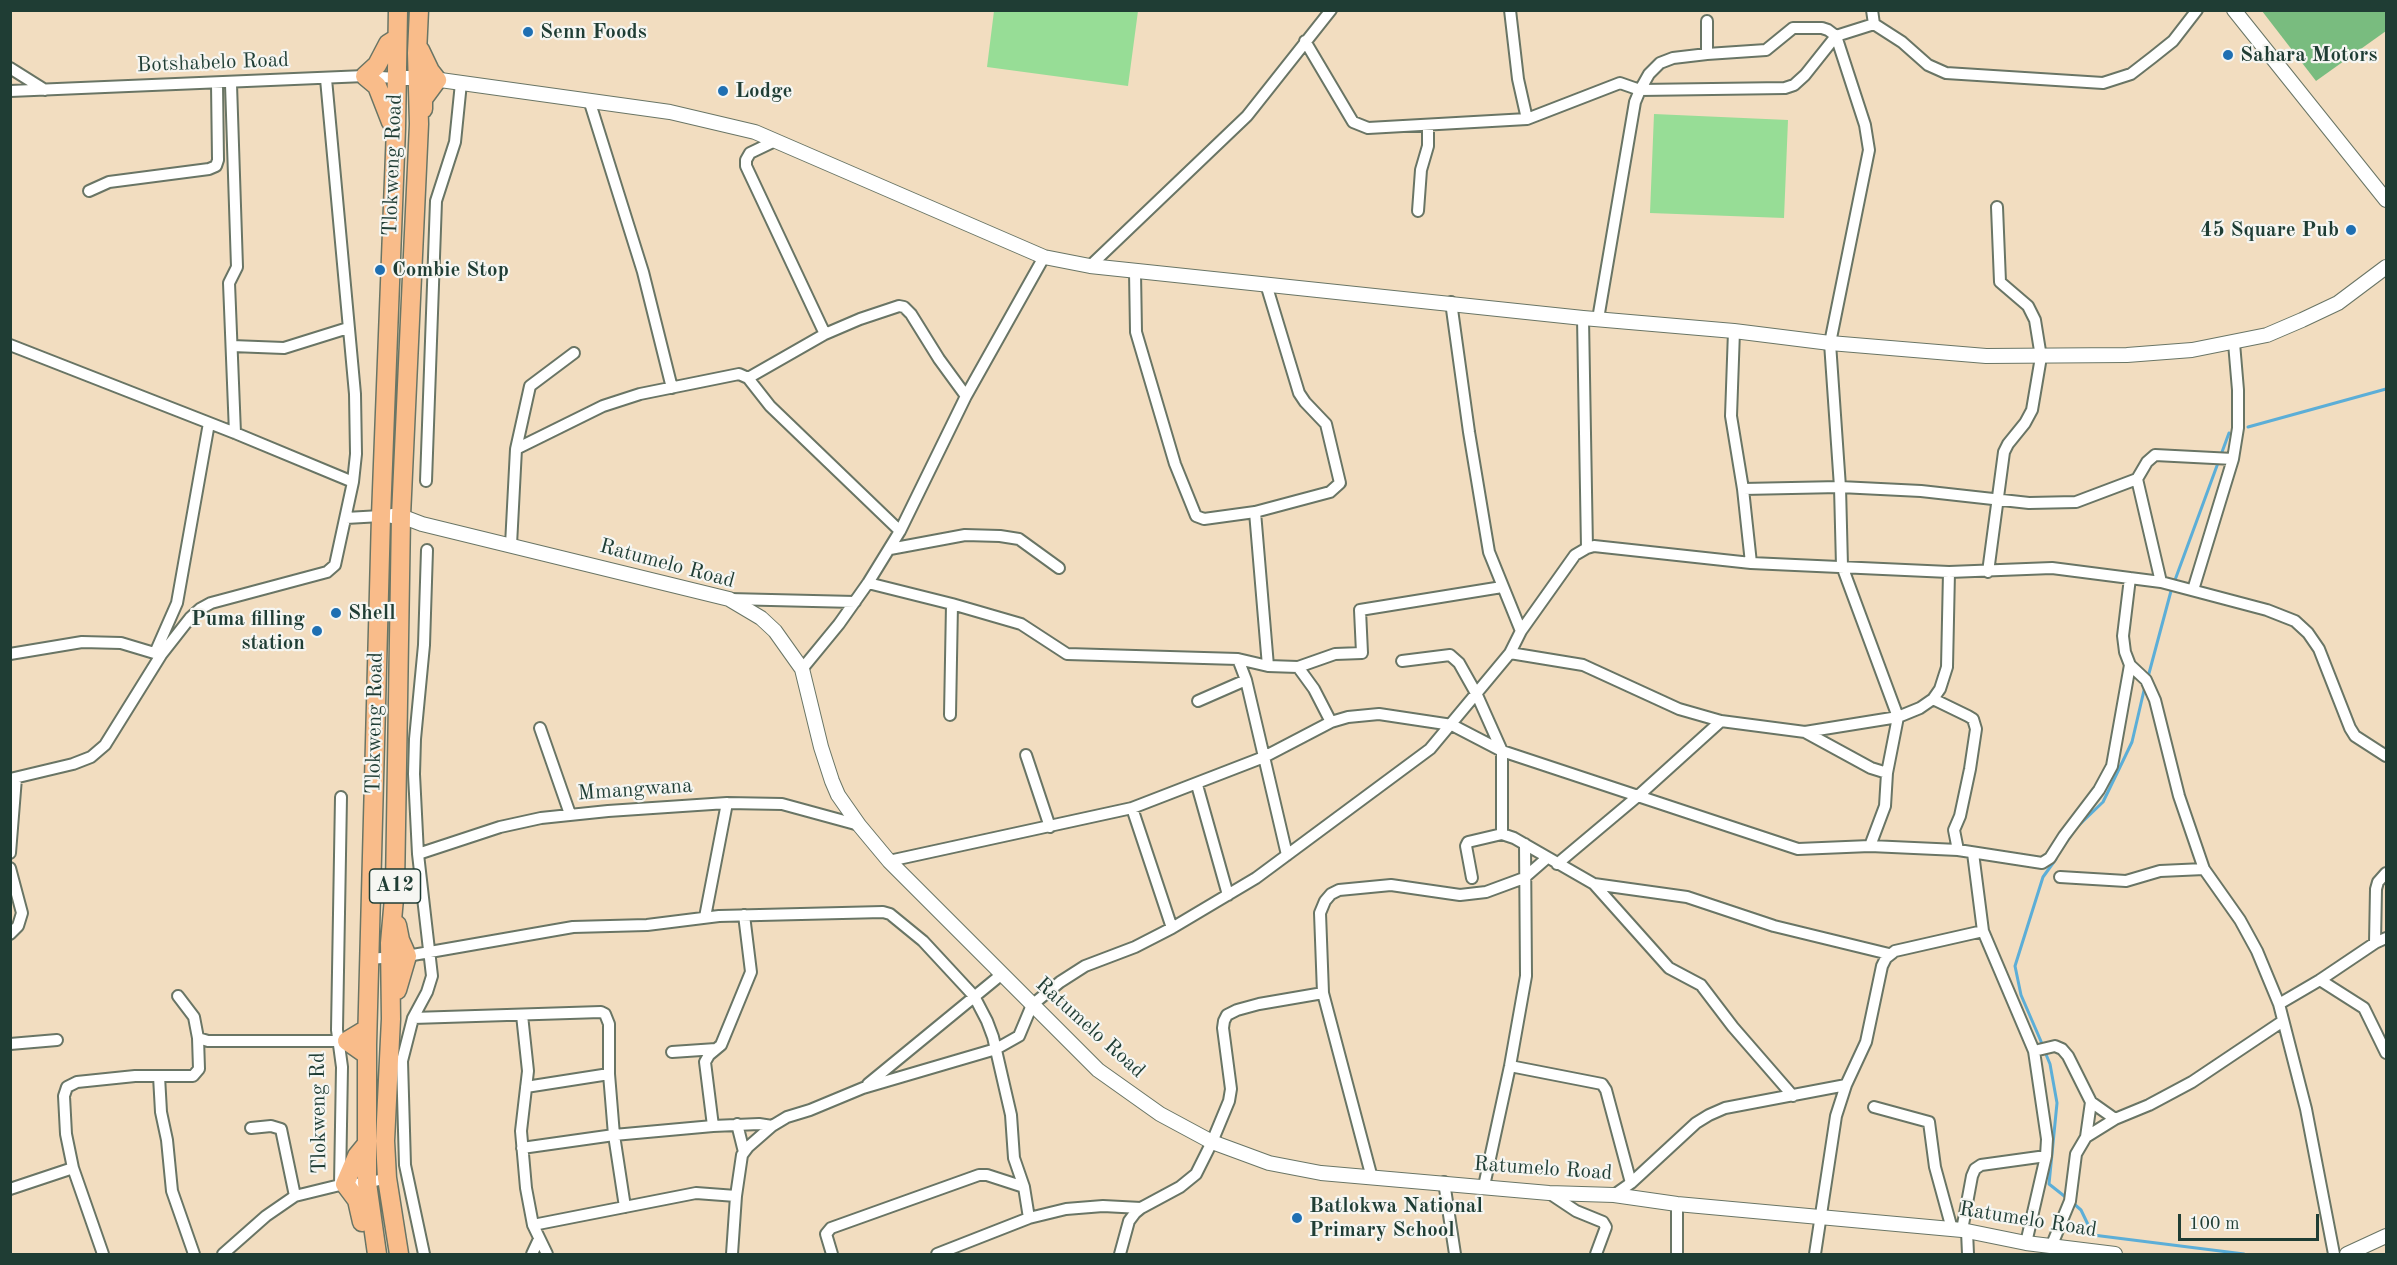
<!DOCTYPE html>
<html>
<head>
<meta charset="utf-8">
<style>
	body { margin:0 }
	#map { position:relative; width:2397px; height:1265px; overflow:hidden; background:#f2ddc0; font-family:"Old Standard TT",serif }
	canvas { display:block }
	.frame { position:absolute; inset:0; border:12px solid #1f3d34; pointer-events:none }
	.scale { position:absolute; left:2178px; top:1214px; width:141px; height:27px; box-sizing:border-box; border:3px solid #1f3d34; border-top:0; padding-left:8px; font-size:18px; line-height:21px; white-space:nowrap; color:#1f3d34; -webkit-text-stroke:4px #f6f6f2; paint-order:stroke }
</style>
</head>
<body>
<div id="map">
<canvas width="2397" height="1265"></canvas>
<div class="frame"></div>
<div class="scale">100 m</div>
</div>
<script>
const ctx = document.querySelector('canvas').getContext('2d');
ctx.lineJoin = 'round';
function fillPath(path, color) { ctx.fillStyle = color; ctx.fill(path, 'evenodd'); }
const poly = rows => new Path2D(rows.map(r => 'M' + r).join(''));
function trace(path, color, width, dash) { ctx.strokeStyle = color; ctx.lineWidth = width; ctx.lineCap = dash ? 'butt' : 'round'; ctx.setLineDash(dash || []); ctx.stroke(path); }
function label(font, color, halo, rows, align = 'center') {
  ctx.font = font + ' "Old Standard TT",serif'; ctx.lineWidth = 4.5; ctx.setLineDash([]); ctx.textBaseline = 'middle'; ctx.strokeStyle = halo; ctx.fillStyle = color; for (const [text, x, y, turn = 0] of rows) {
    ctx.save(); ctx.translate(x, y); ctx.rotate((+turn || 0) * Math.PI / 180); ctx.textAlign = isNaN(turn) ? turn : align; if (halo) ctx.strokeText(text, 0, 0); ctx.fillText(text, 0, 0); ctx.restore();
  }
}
fillPath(poly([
	[994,11,1138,11,1128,86,987,67],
	[1654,114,1788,120,1784,218,1650,213]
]), '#97dd96');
fillPath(poly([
	[2262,11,2386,11,2386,31,2316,81]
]), '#79bc7f');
trace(poly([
	[2248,427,2386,389],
	[2175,580,2229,433],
	[2148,677,2171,591],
	[2078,826,2103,802,2120,767,2132,742,2145,686],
	[2059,853,2072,834],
	[2043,1046,2021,995,2015,966,2043,877,2056,859],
	[2045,1052,2050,1064,2057,1103,2049,1184,2068,1199],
	[2073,1203,2081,1210,2093,1235,2244,1254]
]), '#5caed7', 3);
const minor = poly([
	[1510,10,1518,79,1527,119],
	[1872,10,1874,24,1902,42,1928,65,1946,73,2103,83,2131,74,2153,57,2173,41,2197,10],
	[1707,21,1707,54,1766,50,1793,28,1822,28,1828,30,1836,36,1865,125,1869,150,1830,343,1840,487,1842,566,1898,717,1887,773],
	[1305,41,1353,122,1368,128,1527,119,1620,83,1640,90,1635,102,1598,319],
	[1707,54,1673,58,1660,63,1649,74,1640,90,1785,88,1794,85,1805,75,1836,36,1874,24],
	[10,68,45,90],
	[231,84,237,267,229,283,235,433],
	[10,91,365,76,396,78],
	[590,103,643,272,672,388],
	[775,141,750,153,746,160,746,166,825,334],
	[89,191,109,182,209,169,216,166,218,160,217,84],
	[1418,211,1421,170,1428,146,1428,126],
	[1090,266,1247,116,1331,10],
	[1135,272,1136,332,1175,464,1196,516,1204,519,1255,512,1330,492,1340,483,1326,424,1305,402,1299,393,1266,284],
	[1451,302,1469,432,1489,552,1521,631],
	[1583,318,1587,548],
	[1734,331,1731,416,1743,489,1751,563],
	[10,345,235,433,353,482],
	[232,346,284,348,348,328],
	[748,378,825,334,860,319,899,306,904,307,911,314,939,359,966,396],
	[516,449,530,386,574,353],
	[2137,479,2161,582],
	[426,481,436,201,455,142,461,83],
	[1743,489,1840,487,1921,491,2029,503,2076,502,2137,479,2147,462,2155,455,2233,459],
	[1255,512,1268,666],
	[346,518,381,516],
	[511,545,516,449,603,406,640,394,739,374,748,378,770,406,900,531],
	[890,549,965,535,1000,536,1019,539,1059,568],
	[1988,572,2004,452,2008,444,2025,423,2032,410,2041,357,2035,320,2028,306,2000,282,1997,207],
	[2130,578,2123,636,2125,652,2130,665,2146,680,2155,700,2179,796,2204,869,2240,920,2257,951,2279,1004,2306,1109,2334,1254],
	[868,583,952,604,1021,624,1067,654,1238,659,1268,666,1298,667,1335,654,1362,653,1360,610,1502,587],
	[2193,590,2233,459,2238,428,2238,390,2234,343],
	[729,599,855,602],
	[155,653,177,603,209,423],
	[1510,653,1583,665,1679,709,1721,721,1805,732,1871,768,1887,773,1885,806,1870,846],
	[10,654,82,642,121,643,161,655],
	[1238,659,1246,680,1287,855],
	[1402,661,1450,655,1459,663,1477,695,1502,751,1502,834,1514,838,1594,884,1669,968,1701,985,1733,1027,1793,1096],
	[1298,667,1314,689,1331,722],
	[802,669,839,624,868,583,900,531,966,396,1044,257],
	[1933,699,1968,716,1973,719,1976,729,1970,769,1960,816,1954,830,1958,850],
	[1198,701,1246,680],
	[950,715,952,604],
	[540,728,570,814],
	[1805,732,1898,717,1920,708,1933,699,1940,689,1947,667,1949,572],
	[1026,755,1050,827],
	[10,779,73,764,91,757,105,745,161,655,190,618,200,609,211,603,327,572,335,565,353,482,356,454,355,394,326,79],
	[1197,785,1228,895],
	[1132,808,1172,928],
	[10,853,16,778],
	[1973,853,1983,931,2034,1051,2047,1139,2046,1156,2026,1243],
	[418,854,500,827,541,818,608,811,727,803,782,804,859,825],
	[889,861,1132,808,1264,757,1331,722,1348,717,1379,714,1452,725,1502,751,1798,849,1870,846,1958,850,2042,863,2050,858,2064,836,2099,790,2112,766,2130,665],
	[1557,864,1638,796,1721,721],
	[10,868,22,913,18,926,10,934],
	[2060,877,2126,881,2160,871,2204,869],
	[1472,878,1466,846,1468,842,1502,834],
	[1594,884,1687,897,1774,926,1889,954],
	[705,917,727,803],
	[2375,943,2376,889,2378,882,2386,873],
	[369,959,407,956,573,927,647,925,719,916,883,912,890,914,923,941,974,996,987,1021,993,1037,1011,1115,1014,1158,1024,1187,1029,1218],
	[2320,980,2364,1008,2386,1053],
	[178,996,194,1017,198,1038,208,1041,343,1041],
	[2279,1004,2320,980,2375,943,2386,938],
	[522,1015,528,1071,521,1131,526,1188,533,1225,547,1254],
	[413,1018,601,1012,605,1014,609,1024,609,1074,614,1135,625,1207],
	[10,1044,57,1040],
	[2034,1051,2055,1046,2062,1049,2068,1056,2091,1102,2086,1137],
	[672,1052,716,1049],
	[1510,1066,1602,1084,1606,1090,1631,1183],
	[159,1076,161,1112,167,1140,172,1191,194,1254],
	[868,1084,1002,974],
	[526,1087,609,1074],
	[2091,1102,2115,1119],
	[1874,1107,1929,1122,1935,1167,1952,1229],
	[737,1124,744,1152],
	[713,1126,705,1062,709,1055,721,1045,751,972,744,915],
	[251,1128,271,1126,281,1129,295,1196],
	[522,1148,614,1135,713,1126,759,1124,772,1126],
	[73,1168,66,1134,64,1096,67,1087,77,1082,135,1076,193,1076,199,1069,198,1038],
	[1372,1178,1323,993,1320,913,1325,901,1331,894,1339,890,1391,885,1460,895,1486,892,1524,878,1547,858],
	[1444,1182,1455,1254],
	[340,1184,342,1067,337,1030,341,797],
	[1484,1186,1510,1066,1526,976,1525,844],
	[10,1189,73,1168,103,1254],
	[1549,1193,1576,1211,1603,1222,1606,1227,1596,1254],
	[1614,1195,1631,1183,1696,1123,1709,1115,1725,1108,1846,1085],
	[533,1225,696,1193,736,1196],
	[1962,1230,1972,1176,1975,1169,1981,1165,2046,1156],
	[1967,1231,1968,1254],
	[2051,1247,2070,1201,2076,1154,2086,1137,2115,1119,2149,1105,2192,1082,2283,1021],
	[223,1254,266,1216,295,1196,340,1185,367,1183,387,1178],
	[424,1254,405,1165,402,1061,413,1018,427,992,432,976,418,854,414,774,415,739,424,645,427,550],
	[532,1254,539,1239],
	[732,1254,736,1196,742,1155,748,1147,772,1126,787,1117,810,1110,863,1088,996,1049,1019,1036,1032,1005,1060,982,1085,966,1135,947,1172,928,1256,878,1430,749,1510,653,1521,631,1575,555,1587,548,1594,546,1751,563,1949,572,2052,568,2161,582,2267,610,2295,621,2308,633,2319,649,2350,728,2355,736,2386,756],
	[832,1254,826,1234,831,1228,979,1175,987,1175,1024,1187],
	[937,1254,1029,1218,1066,1209,1103,1206,1141,1208],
	[1120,1254,1129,1221,1135,1213,1141,1208,1180,1187,1196,1174,1212,1142,1229,1101,1231,1089,1223,1028,1224,1021,1227,1015,1237,1010,1259,1004,1323,993],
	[1677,1254,1677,1204],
	[1815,1254,1836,1116,1846,1085,1866,1042,1882,966,1886,958,1895,951,1983,931]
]);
const tertiary = poly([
	[2234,10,2386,200],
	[396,78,426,78,670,112,755,132,1044,257,1090,266,1583,318,1734,331,1830,343,1986,356,2127,355,2192,350,2267,335,2302,320,2338,303,2386,267],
	[392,516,401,516,422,524,729,599,761,618,775,631,802,669,821,747,832,781,838,795,859,825,889,861,1098,1070,1160,1114,1212,1142,1269,1163,1321,1173,1549,1193,1614,1195,1677,1204,1962,1230,2026,1243,2115,1254],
	[2347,1254,2386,1236]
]);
const primary = poly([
	[420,50,430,71,437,80,423,99,423,109],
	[391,122,377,86,365,76,377,65,388,44,396,39],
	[397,990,407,956,400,940,397,925],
	[367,1055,347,1041,367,1029],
	[362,1222,357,1200,345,1184,357,1156,366,1145],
	[377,1254,367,1183,367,1045,381,516,396,128,398,10],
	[399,1254,387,1178,385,1141,391,1019,390,943,395,887,401,516,419,124,417,53,419,10]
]);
trace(minor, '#697565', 14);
trace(tertiary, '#697565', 16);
trace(primary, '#697565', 21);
trace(minor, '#fff', 10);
trace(tertiary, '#fff', 14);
trace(primary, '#f9bc8a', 18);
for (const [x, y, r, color] of [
	[528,32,6,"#1f6fb2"],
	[2228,55,6,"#1f6fb2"],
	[723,91,6,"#1f6fb2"],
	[2351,230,6,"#1f6fb2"],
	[380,270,6,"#1f6fb2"],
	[336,613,6,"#1f6fb2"],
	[317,631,6,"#1f6fb2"],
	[1297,1218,6,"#1f6fb2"]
]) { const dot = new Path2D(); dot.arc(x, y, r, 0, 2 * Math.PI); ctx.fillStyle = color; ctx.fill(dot); trace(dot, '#f6f6f2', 2); }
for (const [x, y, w] of [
	[395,886,51]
]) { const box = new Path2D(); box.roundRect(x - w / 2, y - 17, w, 34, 4.5); ctx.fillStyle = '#f6f6f2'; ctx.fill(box); trace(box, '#1f3d34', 1.5); }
label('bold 20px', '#1f3d34', null, [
	["A12",395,886]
]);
label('bold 21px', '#1f3d34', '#f6f6f2', [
	["Senn Foods",540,32],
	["Sahara Motors",2240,55],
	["Lodge",735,91],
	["45 Square Pub",2339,230,"right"],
	["Combie Stop",392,270],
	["Shell",348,613],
	["Puma filling",305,619,"right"],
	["station",305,643,"right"],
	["Batlokwa National",1309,1206],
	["Primary School",1309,1230]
], 'left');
label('21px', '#1f3d34', '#f6f6f2', [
	["Botshabelo Road",213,63,-2],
	["Tlokweng Road",393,165,-88],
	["Ratumelo Road",667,564,15],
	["Tlokweng Road",375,723,-89],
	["Mmangwana",635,790,-4],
	["Ratumelo Road",1090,1028,42],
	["Tlokweng Rd",319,1113,-91],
	["Ratumelo Road",1543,1169,4],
	["Ratumelo Road",2028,1220,9]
]);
</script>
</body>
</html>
